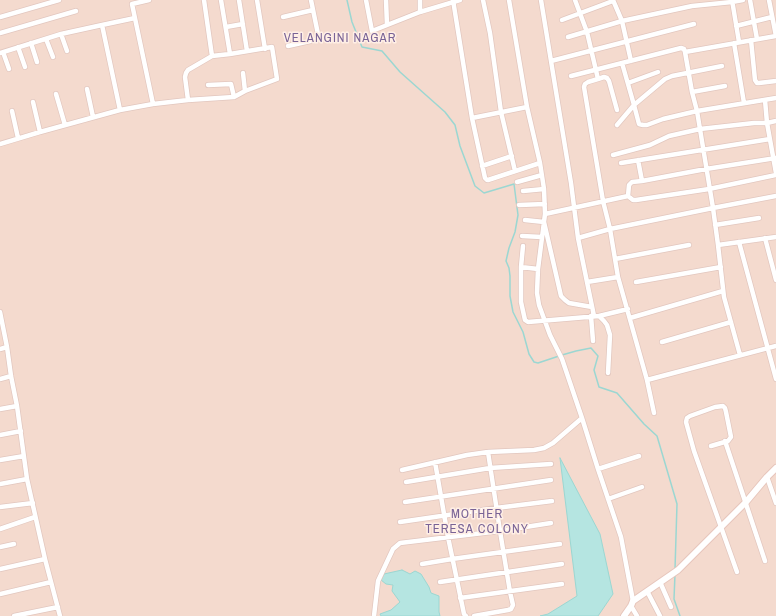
<!DOCTYPE html>
<html>
<head>
<meta charset="utf-8">
<style>
	body { margin:0 }
	canvas { display:block; background:#fceadf }
</style>
</head>
<body>
<canvas width="776" height="616"></canvas>
<script>
const ctx = document.querySelector('canvas').getContext('2d');
ctx.lineJoin = 'round';
function fillPath(path, color) { ctx.fillStyle = color; ctx.fill(path, 'evenodd'); }
const poly = rows => new Path2D(rows.map(r => 'M' + r).join(''));
function trace(path, color, width, dash) { ctx.strokeStyle = color; ctx.lineWidth = width; ctx.lineCap = dash ? 'butt' : 'round'; ctx.setLineDash(dash || []); ctx.stroke(path); }
function label(font, color, halo, rows, align = 'center') {
  ctx.font = font + ' "Archivo Narrow",sans-serif'; ctx.lineWidth = 3; ctx.setLineDash([]); ctx.textBaseline = 'middle'; ctx.strokeStyle = halo; ctx.fillStyle = color; for (const [text, x, y, turn = 0] of rows) {
    ctx.save(); ctx.translate(x, y); ctx.rotate((+turn || 0) * Math.PI / 180); ctx.textAlign = isNaN(turn) ? turn : align; if (halo) ctx.strokeText(text, 0, 0); ctx.fillText(text, 0, 0); ctx.restore();
  }
}
fillPath(poly([
	[0,0,776,0,776,616,0,616]
]), '#f4dace');
const water = poly([
	[560,458,600,534,613,594,598,616,540,616,548,614,577,596,560,458],
	[402,570,410,574,415,571,421,574,429,587,431,593,439,596,439,612,440,616,381,616,380,614,391,610,400,602,392,591,393,585,386,584,381,580,384,574,402,570]
]);
fillPath(water, '#b5e5e1');
trace(water, '#9bd7d2', 1);
trace(poly([
	[347,0,352,22,362,47,382,51,400,72,445,112,455,125,460,146,475,186,484,193,514,184,518,215,515,232,509,248,506,261,509,268,510,276,510,296,513,312,523,332,529,354,534,362,538,363,559,356],
	[562,355,576,351,591,348,598,356,594,370,599,387,617,393,644,424,657,436,677,504,675,569],
	[675,574,674,599,680,616]
]), '#9bd7d2', 1.5);
const street = poly([
	[149,0,132,4,153,104],
	[221,0,230,54],
	[239,0,247,51],
	[257,0,265,49],
	[366,0,372,31,420,12,460,0],
	[386,0,387,25],
	[420,0,420,12],
	[453,0,472,118,485,178,487,180,488,180,540,163,527,107,509,0],
	[483,0,490,33,501,112,515,171],
	[541,0,571,183,578,238,587,282],
	[575,0,587,32,598,79],
	[613,0,622,21,631,61],
	[732,0,739,42],
	[750,0,757,39],
	[0,17,59,0],
	[283,17,313,10],
	[562,20,613,1],
	[102,25,120,110],
	[736,26,772,17],
	[226,27,243,24],
	[0,33,76,11],
	[61,34,67,51],
	[568,37,622,21,692,6,732,2,743,0],
	[46,39,53,57],
	[751,40,755,80,757,83,759,83,776,81],
	[31,43,37,62],
	[734,43,744,103],
	[288,46,319,39,311,0],
	[18,47,25,67],
	[3,52,9,69],
	[685,52,776,36,769,0],
	[0,53,61,34,102,25,135,18],
	[551,61,694,24],
	[722,66,672,76,665,79,634,105,639,124,643,125,647,125,663,119,697,111,776,98],
	[243,73,245,91],
	[571,76,681,48,684,49,685,52,692,92,697,111,713,208,718,245,724,297,740,355],
	[628,83,658,72],
	[208,85,231,84,234,97,245,91,277,79,272,47,230,54,212,56],
	[87,89,93,117],
	[692,92,725,86],
	[56,94,65,125],
	[188,100,234,97],
	[765,100,767,123,776,173],
	[33,102,40,132],
	[617,110,609,81,607,78,604,77,598,79,588,82,585,84,584,87,603,201,610,229,618,277,647,380,654,413],
	[12,111,18,138],
	[472,118,527,107],
	[617,125,634,105,622,63],
	[0,144,40,132,120,110,153,104,188,100,185,77,186,73,188,70,212,56,204,0],
	[613,155,650,145,669,136,700,129,754,123,767,123,776,121],
	[776,158,706,169,642,181,632,182,629,185,628,196,633,200,636,200,709,189,776,175],
	[638,160,642,181],
	[540,163,544,189,545,214],
	[621,163,770,139],
	[482,166,512,156],
	[517,182,542,175],
	[523,191,544,189],
	[628,196,545,214,538,269,537,293,539,305,550,335,562,359,582,418,598,469,621,537,633,601],
	[519,205,545,204],
	[525,220,544,222,561,296,565,300,569,303,592,307],
	[715,225,759,218],
	[522,236,542,237],
	[578,238,610,229,713,208,776,196],
	[765,238,776,280],
	[739,242,776,379],
	[718,245,776,237],
	[523,246,521,267,538,269],
	[615,259,689,245],
	[521,267,521,302,525,320,528,322,599,316,604,321,607,325,610,335,608,373],
	[636,282,721,267],
	[0,312,7,347,11,376,17,406,27,479,45,559,60,616],
	[591,316,593,341],
	[594,316,587,282,618,277],
	[599,316,628,309],
	[630,318,723,291],
	[662,342,731,322],
	[0,349,7,347],
	[0,379,11,376],
	[647,380,776,346],
	[0,409,17,406],
	[0,435,21,431],
	[725,441,765,561],
	[711,446,728,441,731,437,726,412,725,408,723,406,715,407,690,416,687,418,686,422,694,451,737,572],
	[0,460,24,456],
	[435,462,448,537,464,614,466,616],
	[598,469,639,456],
	[402,470,467,455,488,452,534,450,544,448,553,443,582,418],
	[767,477,776,503],
	[406,482,490,468,551,464],
	[0,484,27,479],
	[608,499,642,487],
	[405,502,551,480],
	[0,507,33,503],
	[400,522,496,508,552,501],
	[0,529,35,517],
	[0,547,14,544],
	[422,564,452,559,560,544],
	[0,569,45,559],
	[440,582,562,564],
	[660,582,671,607],
	[647,591,660,616],
	[0,594,51,582],
	[460,598,562,584],
	[631,606,637,616],
	[14,616,58,607],
	[374,616,378,581,393,549,400,543,500,531,551,523],
	[474,616,508,610,511,609,513,605,510,592,500,531,488,452]
]);
const secondary = poly([
	[624,616,631,606,633,601,678,570,746,502,767,477,776,468]
]);
trace(street, '#e2c7bf', 6);
trace(secondary, '#e7c6bc', 8);
trace(street, '#fff', 4.5);
trace(secondary, '#fff', 6);
ctx.letterSpacing = '1px';
label('13px', '#796396', '#ffefe6', [
	["VELANGINI NAGAR",340,39],
	["MOTHER",477,515],
	["TERESA COLONY",477,530]
]);
ctx.letterSpacing = '0px';
</script>
</body>
</html>
